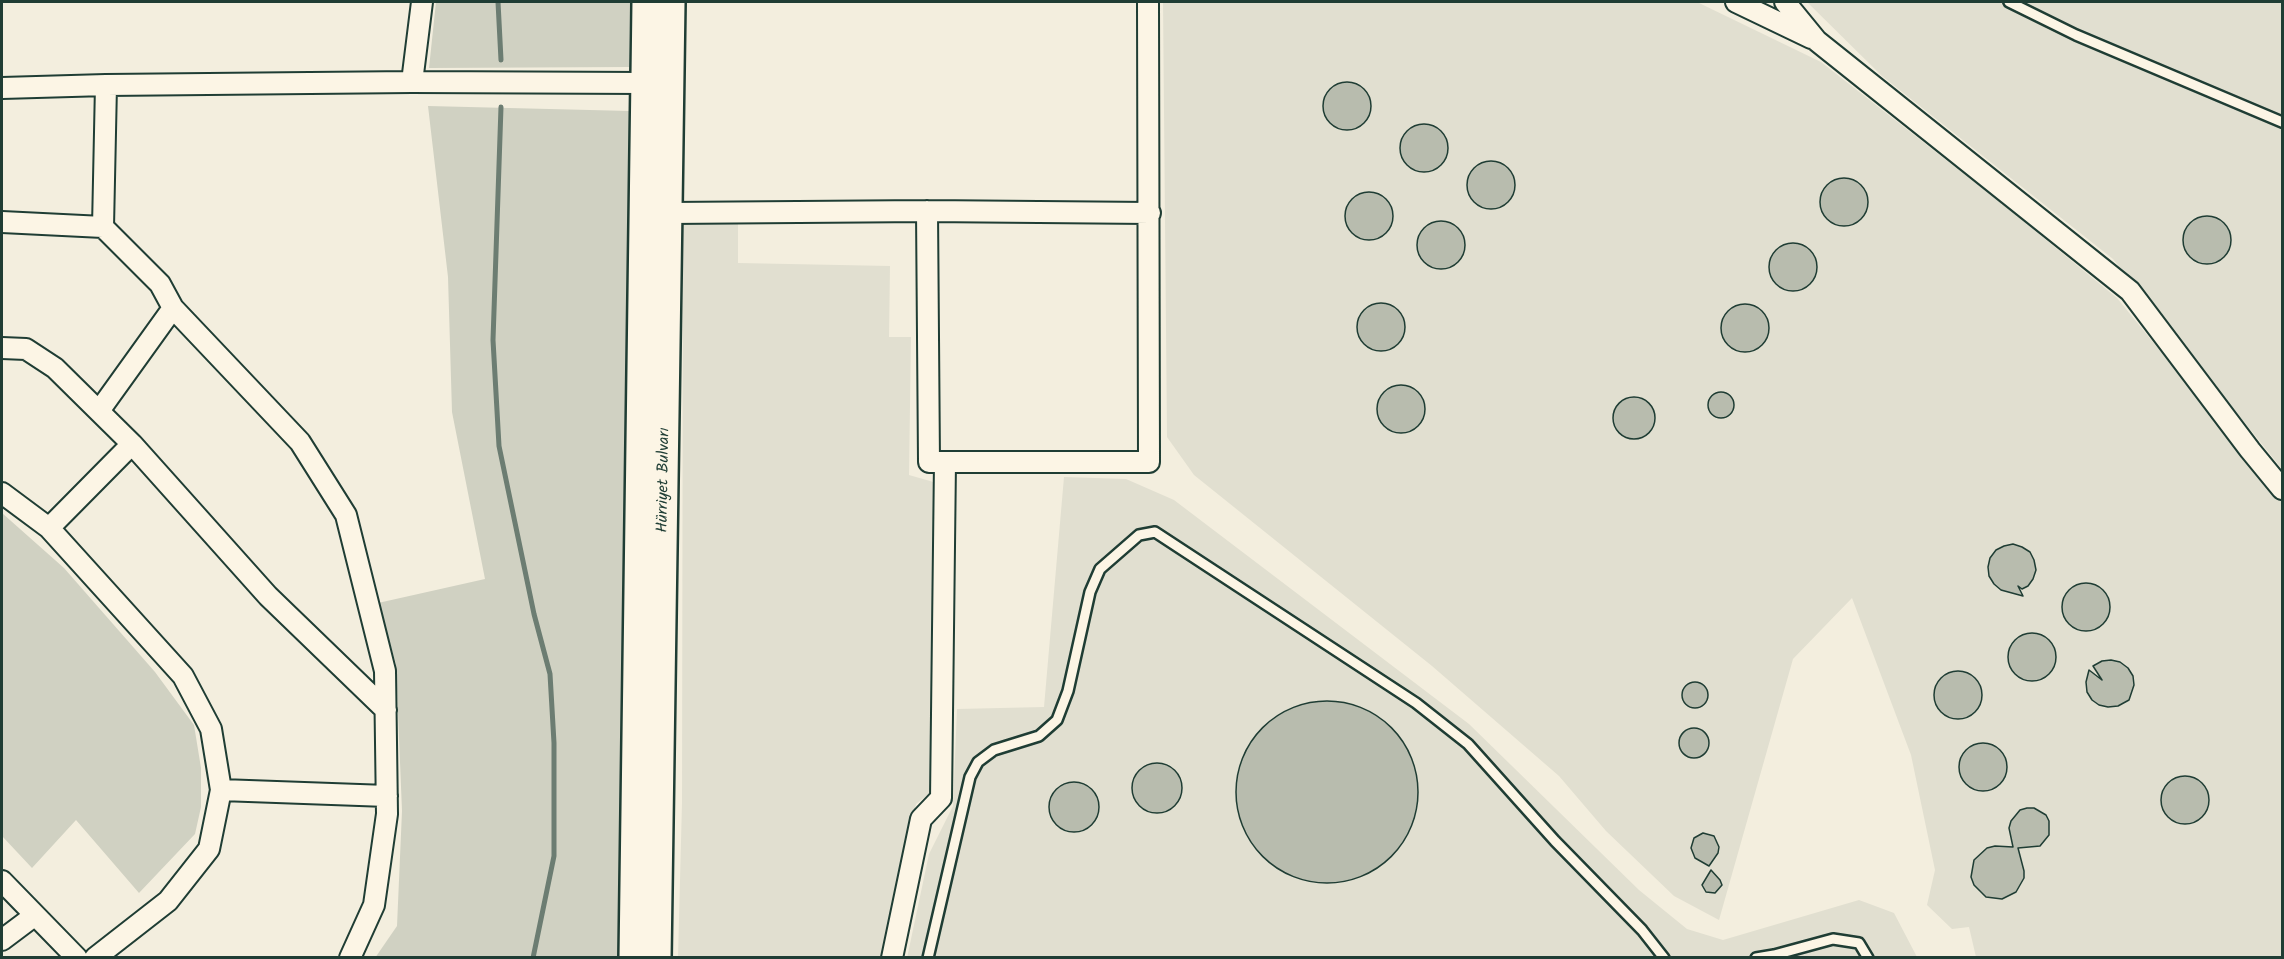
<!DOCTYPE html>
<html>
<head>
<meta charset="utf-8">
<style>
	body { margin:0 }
	#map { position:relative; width:2284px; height:959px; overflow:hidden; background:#f3eede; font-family:Kalam,sans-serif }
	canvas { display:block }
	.frame { position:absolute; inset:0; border:3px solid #1f3d34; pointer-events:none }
</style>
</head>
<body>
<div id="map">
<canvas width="2284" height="959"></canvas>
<div class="frame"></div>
</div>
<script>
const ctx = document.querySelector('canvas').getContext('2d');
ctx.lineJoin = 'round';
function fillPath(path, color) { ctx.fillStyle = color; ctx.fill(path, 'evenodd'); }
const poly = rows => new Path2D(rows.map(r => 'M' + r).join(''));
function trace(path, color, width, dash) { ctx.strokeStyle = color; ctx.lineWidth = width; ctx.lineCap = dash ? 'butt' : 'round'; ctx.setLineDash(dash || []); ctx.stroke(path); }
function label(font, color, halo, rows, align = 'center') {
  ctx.font = font + ' Kalam,sans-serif'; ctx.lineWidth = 5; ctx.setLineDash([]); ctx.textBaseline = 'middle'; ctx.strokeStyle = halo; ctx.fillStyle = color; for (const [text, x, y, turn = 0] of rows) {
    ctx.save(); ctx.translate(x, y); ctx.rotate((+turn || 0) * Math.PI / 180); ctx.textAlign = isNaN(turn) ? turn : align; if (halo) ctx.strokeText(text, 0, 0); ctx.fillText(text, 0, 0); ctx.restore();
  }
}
fillPath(poly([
	[1163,2,1697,2,1821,62,2001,203,2117,298,2282,500,2282,957,1976,957,1969,927,1952,929,1927,905,1935,870,1911,755,1852,598,1793,659,1719,920,1674,896,1606,831,1559,776,1432,666,1194,475,1167,437],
	[1807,2,2282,2,2282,469,2113,259,1882,76],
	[738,221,738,263,890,266,889,337,911,337,909,475,937,483,931,792,916,804,881,957,678,958,682,803,683,222],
	[1064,477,1126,479,1174,500,1469,724,1639,890,1687,929,1723,940,1859,900,1894,913,1917,957,907,958,929,854,953,806,957,709,1044,707]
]), '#e1dfd0');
fillPath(poly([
	[436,2,630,2,629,67,429,68],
	[428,106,630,111,619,957,375,958,397,926,402,811,396,664,378,603,485,579,452,412,448,277],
	[2,513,64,568,155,672,194,725,201,768,201,807,195,834,139,893,76,820,32,868,2,836]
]), '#d0d1c2');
trace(poly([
	[498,2,501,60],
	[501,107,493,340,499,446,534,614,550,674,554,743,554,856,533,958]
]), '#6c7d72', 5);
const building = poly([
	'1323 106a24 24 0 1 1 48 0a24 24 0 1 1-48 0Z',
	'1400 148a24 24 0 1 1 48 0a24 24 0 1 1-48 0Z',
	'1467 185a24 24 0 1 1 48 0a24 24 0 1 1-48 0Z',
	'1820 202a24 24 0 1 1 48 0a24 24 0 1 1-48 0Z',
	'1345 216a24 24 0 1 1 48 0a24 24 0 1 1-48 0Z',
	'2183 240a24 24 0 1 1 48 0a24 24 0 1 1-48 0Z',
	'1417 245a24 24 0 1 1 48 0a24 24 0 1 1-48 0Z',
	'1769 267a24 24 0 1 1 48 0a24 24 0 1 1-48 0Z',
	'1357 327a24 24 0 1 1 48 0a24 24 0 1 1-48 0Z',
	'1721 328a24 24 0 1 1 48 0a24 24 0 1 1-48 0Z',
	'1377 409a24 24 0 1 1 48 0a24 24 0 1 1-48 0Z',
	'1708 405a13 13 0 1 1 26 0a13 13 0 1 1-26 0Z',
	'1613 418a21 21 0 1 1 42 0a21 21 0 1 1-42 0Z',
	[2013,544,2022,547,2030,552,2034,560,2036,570,2033,579,2028,586,2022,589,2018,586,2023,596,2001,590,1994,584,1989,576,1988,567,1990,558,1996,550,2004,546,2013,544],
	'2062 607a24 24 0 1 1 48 0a24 24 0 1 1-48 0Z',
	'2008 657a24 24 0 1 1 48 0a24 24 0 1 1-48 0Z',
	[2111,660,2120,662,2128,668,2133,676,2134,685,2129,700,2118,706,2108,707,2099,705,2092,700,2087,692,2086,682,2089,670,2102,680,2093,666,2102,661,2111,660],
	'1934 695a24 24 0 1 1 48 0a24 24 0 1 1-48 0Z',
	'1682 695a13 13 0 1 1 26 0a13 13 0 1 1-26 0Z',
	'1236 792a91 91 0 1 1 182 0a91 91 0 1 1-182 0Z',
	'1679 743a15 15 0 1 1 30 0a15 15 0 1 1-30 0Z',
	'1959 767a24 24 0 1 1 48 0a24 24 0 1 1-48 0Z',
	'1132 788a25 25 0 1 1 50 0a25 25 0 1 1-50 0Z',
	'2161 800a24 24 0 1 1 48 0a24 24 0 1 1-48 0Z',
	'1049 807a25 25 0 1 1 50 0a25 25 0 1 1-50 0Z',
	[2027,808,2034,808,2046,815,2049,821,2049,835,2040,846,2018,848,2024,871,2024,878,2016,892,2002,899,1986,897,1974,885,1971,877,1974,860,1987,848,1995,846,2013,847,2009,828,2011,821,2020,810,2027,808],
	[1703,833,1714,836,1719,847,1718,853,1709,866,1695,858,1691,848,1694,838,1703,833],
	[1711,870,1720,880,1722,885,1715,893,1706,892,1702,885,1711,870]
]);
fillPath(building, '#b8bcae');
trace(building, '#1f3d34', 1.5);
const service = poly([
	[2009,2,2076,35,2282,122],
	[928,958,970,777,978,762,994,750,1039,736,1057,720,1068,691,1090,592,1100,569,1139,535,1155,532,1416,703,1468,744,1555,841,1642,930,1664,958],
	[1756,958,1774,955,1833,939,1859,943,1868,958]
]);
const minor = poly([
	[1736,2,1811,38],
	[1785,2,1817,41,2130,291,2250,450,2282,489],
	[412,82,422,2],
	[106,85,103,227,160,284,173,308,300,442,346,515,385,671,387,814,374,905,350,958],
	[2,88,106,85,412,82,644,83],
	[927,211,929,462,945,462],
	[655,215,669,213,927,211,1150,213],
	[2,222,103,227],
	[2,348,26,349,55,368,132,444,268,596,386,710],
	[99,411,173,308],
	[2,493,49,528,183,676,211,729,221,790,209,849,168,901,95,958],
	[49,528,132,444],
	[221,790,387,796],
	[2,881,77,958],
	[2,940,34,916],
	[892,958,921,819,941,798,945,462,1149,462,1148,2]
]);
const secondary = poly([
	[633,958,646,2],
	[657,958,671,2]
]);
trace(service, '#1f3d34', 14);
trace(minor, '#1f3d34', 24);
trace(secondary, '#1f3d34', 32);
trace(service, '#fcf5e5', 9);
trace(minor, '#fcf5e5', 20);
trace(secondary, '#fcf5e5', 27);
label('16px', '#1f3d34', '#fcf5e5', [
	["Hürriyet Bulvarı",665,480,-89]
]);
</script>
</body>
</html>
